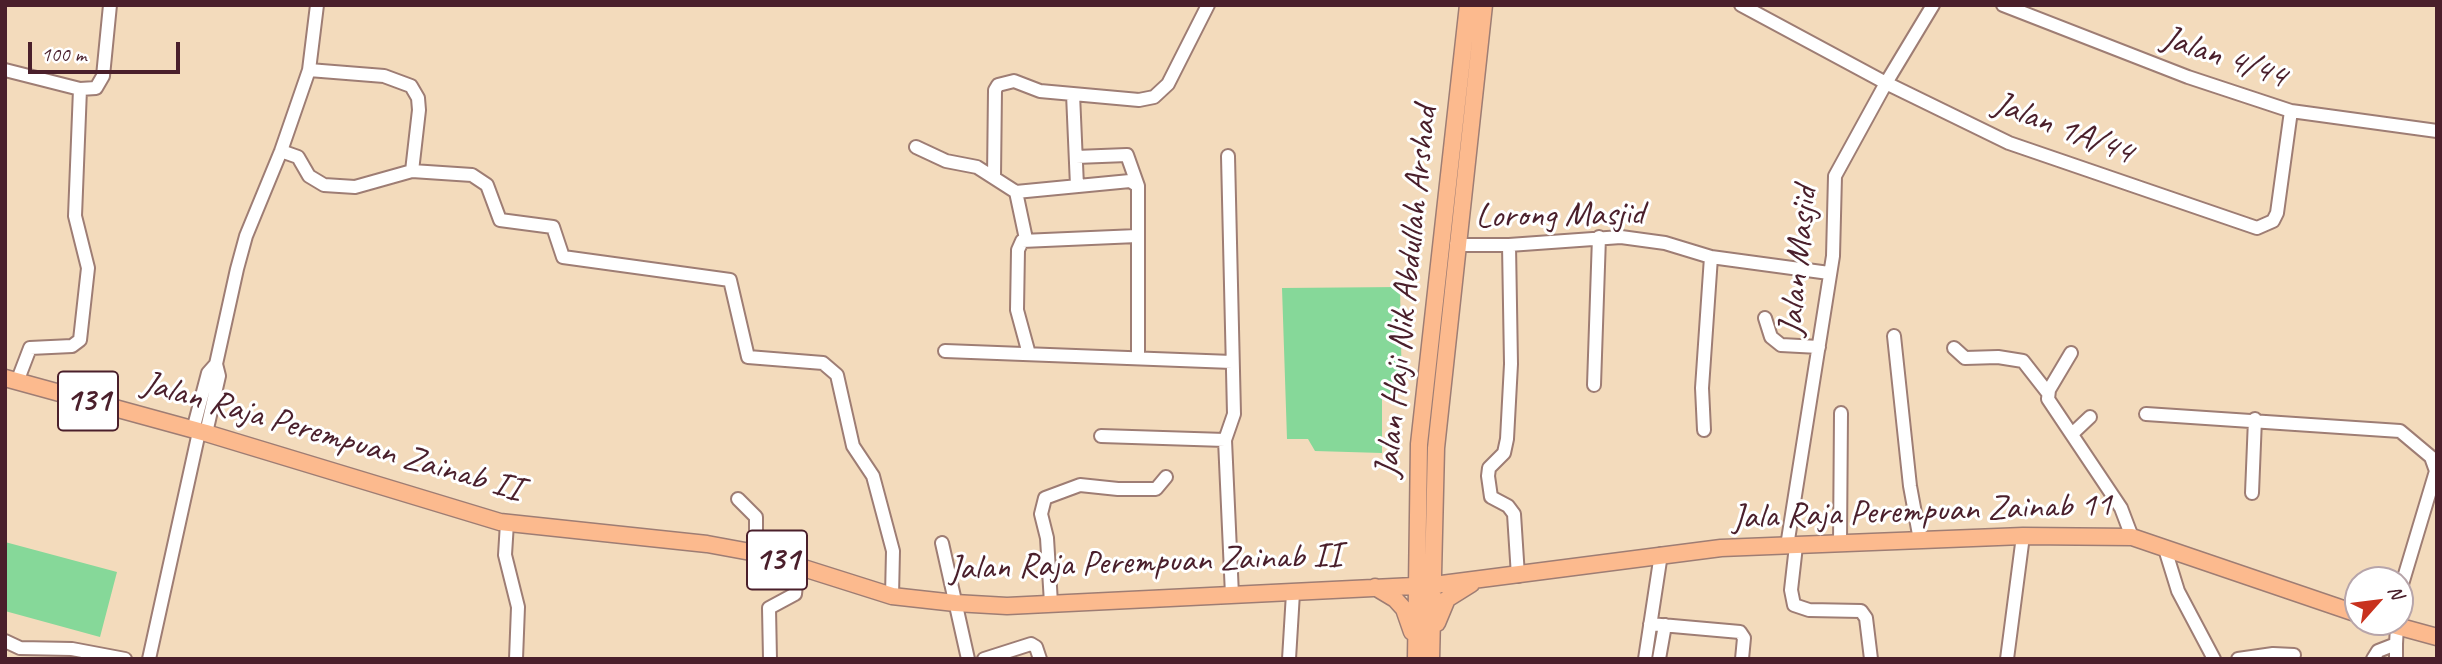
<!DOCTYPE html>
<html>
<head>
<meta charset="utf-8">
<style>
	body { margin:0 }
	#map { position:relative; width:2442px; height:664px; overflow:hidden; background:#f3dbbc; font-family:Caveat,sans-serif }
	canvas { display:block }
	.frame { position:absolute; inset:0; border:7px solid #4a1f2b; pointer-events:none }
	.north { position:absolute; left:2344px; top:566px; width:70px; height:70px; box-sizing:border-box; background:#fff; border:2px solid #b7a5aa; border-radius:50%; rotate:62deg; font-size:19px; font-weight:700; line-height:28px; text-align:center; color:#4a1f2b }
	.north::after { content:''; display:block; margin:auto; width:24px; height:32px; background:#c8321e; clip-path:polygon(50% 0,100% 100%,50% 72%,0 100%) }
	.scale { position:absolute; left:28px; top:42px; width:152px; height:32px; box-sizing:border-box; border:4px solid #4a1f2b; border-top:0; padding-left:9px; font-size:21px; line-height:24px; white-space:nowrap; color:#4a1f2b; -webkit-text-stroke:5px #fff; paint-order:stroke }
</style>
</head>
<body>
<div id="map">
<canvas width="2442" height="664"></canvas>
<div class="frame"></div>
<div class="north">N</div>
<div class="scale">100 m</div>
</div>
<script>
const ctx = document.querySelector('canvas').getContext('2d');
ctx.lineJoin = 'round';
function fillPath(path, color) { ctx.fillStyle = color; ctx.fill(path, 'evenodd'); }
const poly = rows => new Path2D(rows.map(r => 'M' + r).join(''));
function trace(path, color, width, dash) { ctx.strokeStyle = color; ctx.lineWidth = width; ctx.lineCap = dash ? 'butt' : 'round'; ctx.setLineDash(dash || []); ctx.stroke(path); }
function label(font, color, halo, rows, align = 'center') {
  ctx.font = font + ' Caveat,sans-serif'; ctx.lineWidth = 6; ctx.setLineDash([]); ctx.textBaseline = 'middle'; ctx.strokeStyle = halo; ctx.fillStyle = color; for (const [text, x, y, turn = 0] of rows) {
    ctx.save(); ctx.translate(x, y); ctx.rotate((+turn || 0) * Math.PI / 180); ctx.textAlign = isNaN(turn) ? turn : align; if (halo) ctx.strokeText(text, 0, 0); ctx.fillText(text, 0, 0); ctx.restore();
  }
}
fillPath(poly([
	[1400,287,1402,394,1382,394,1382,453,1315,451,1308,439,1287,439,1282,288],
	[5,542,117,572,100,637,5,611]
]), '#86d899');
const minor = poly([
	[1741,5,1886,83,2009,143,2257,228,2273,221,2277,213,2291,111],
	[2003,5,2188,77,2291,111,2437,131],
	[5,70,80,89,96,88,103,76,110,5],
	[309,70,384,76,411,86,418,98,419,110,412,171],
	[1073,94,1077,186],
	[916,147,946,161,977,167,1016,192,1026,239],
	[281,151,298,157,309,176,324,185,355,187,412,171,472,175,487,185,500,220,553,227,563,257,730,280,748,357,823,363,837,375,853,446,873,476,893,551,892,596],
	[1228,156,1234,414,1225,440,1232,595],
	[1076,157,1127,155,1138,186],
	[994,177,995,90,998,85,1014,81,1040,91,1139,100,1154,97,1168,84,1208,5],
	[1016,192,1130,181,1138,186,1138,357],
	[1456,245,1509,245,1621,237,1665,243,1711,257,1829,273],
	[1509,245,1511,364,1507,439,1504,453,1489,468,1488,476,1491,497,1508,506,1514,514,1518,576],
	[1765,318,1771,337,1781,345,1819,347],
	[1894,336,1910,486,1920,540],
	[1954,348,1965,358,1998,357,2023,361,2048,393],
	[945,351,1232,362],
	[2071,353,2049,390,2048,399,2121,508,2132,537],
	[1029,354,1017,310,1018,250,1022,241,1137,236],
	[17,382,30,348,72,346,80,340,88,268,75,216,80,89],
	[1594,385,1599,237],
	[2146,414,2400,431,2431,457,2436,471,2400,591],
	[193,430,208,373,216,364],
	[1704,430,1702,388,1711,257],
	[206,433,219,376,216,364,237,269,246,236,281,151,309,70,317,5],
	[2072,434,2090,417],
	[1101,436,1225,440],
	[2252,493,2255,419],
	[738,499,756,517,756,553],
	[507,523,505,555,518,607,516,659],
	[942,543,968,659],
	[1840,544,1841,413],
	[1787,546,1833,256,1835,176,1886,83,1933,5],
	[1796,546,1791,590,1794,605,1809,610,1861,611,1866,618,1871,659],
	[2165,549,2178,591,2214,659],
	[1051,603,1047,538,1041,514,1045,498,1080,485,1118,489,1156,489,1166,477],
	[1650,624,1740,632,1744,638,1742,659],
	[5,641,20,648,72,649,125,659],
	[149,659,199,432],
	[770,659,769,608,795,594,798,567],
	[984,659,1031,644,1036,647,1040,659],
	[1289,659,1293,593],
	[1645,659,1661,554],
	[1659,659,1665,625],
	[2007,659,2023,536],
	[2238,659,2273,654,2294,655],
	[2373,659,2378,651,2396,644,2397,626],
	[2396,659,2396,644]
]);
const major = poly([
	[5,378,206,433,500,522,707,544,756,553,892,596,955,603,1007,606,1434,585,1721,548,2023,536,2132,537,2358,614],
	[1375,587,1395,599,1404,609,1412,632],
	[2382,622,2437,637],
	[1437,623,1447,599,1471,584],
	[1416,659,1419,444,1468,5],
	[1431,659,1436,448,1484,5]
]);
trace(minor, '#9e7d74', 16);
trace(major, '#9e7d74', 19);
trace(minor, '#fff', 12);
trace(major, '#fcba8e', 16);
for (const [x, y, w] of [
	[88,401,60],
	[777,560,60]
]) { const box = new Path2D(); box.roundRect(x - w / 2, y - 29.5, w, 59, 5); ctx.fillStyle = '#fff'; ctx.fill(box); trace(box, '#4a1f2b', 2); }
label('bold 33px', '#4a1f2b', null, [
	["131",88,401],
	["131",777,560]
]);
label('35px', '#4a1f2b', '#fff', [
	["Jalan 4/44",2224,58,19],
	["Jalan 1A/44",2063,129,21],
	["Lorong Masjid",1560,216,-1],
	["Jalan Masjid",1799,261,-84],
	["Jalan Haji Nik Abdullah Arshad",1407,292,-84],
	["Jalan Raja Perempuan Zainab II",332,437,16],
	["Jala Raja Perempuan Zainab 11",1922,512,-2],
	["Jalan Raja Perempuan Zainab II",1145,563,-2]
]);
</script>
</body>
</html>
